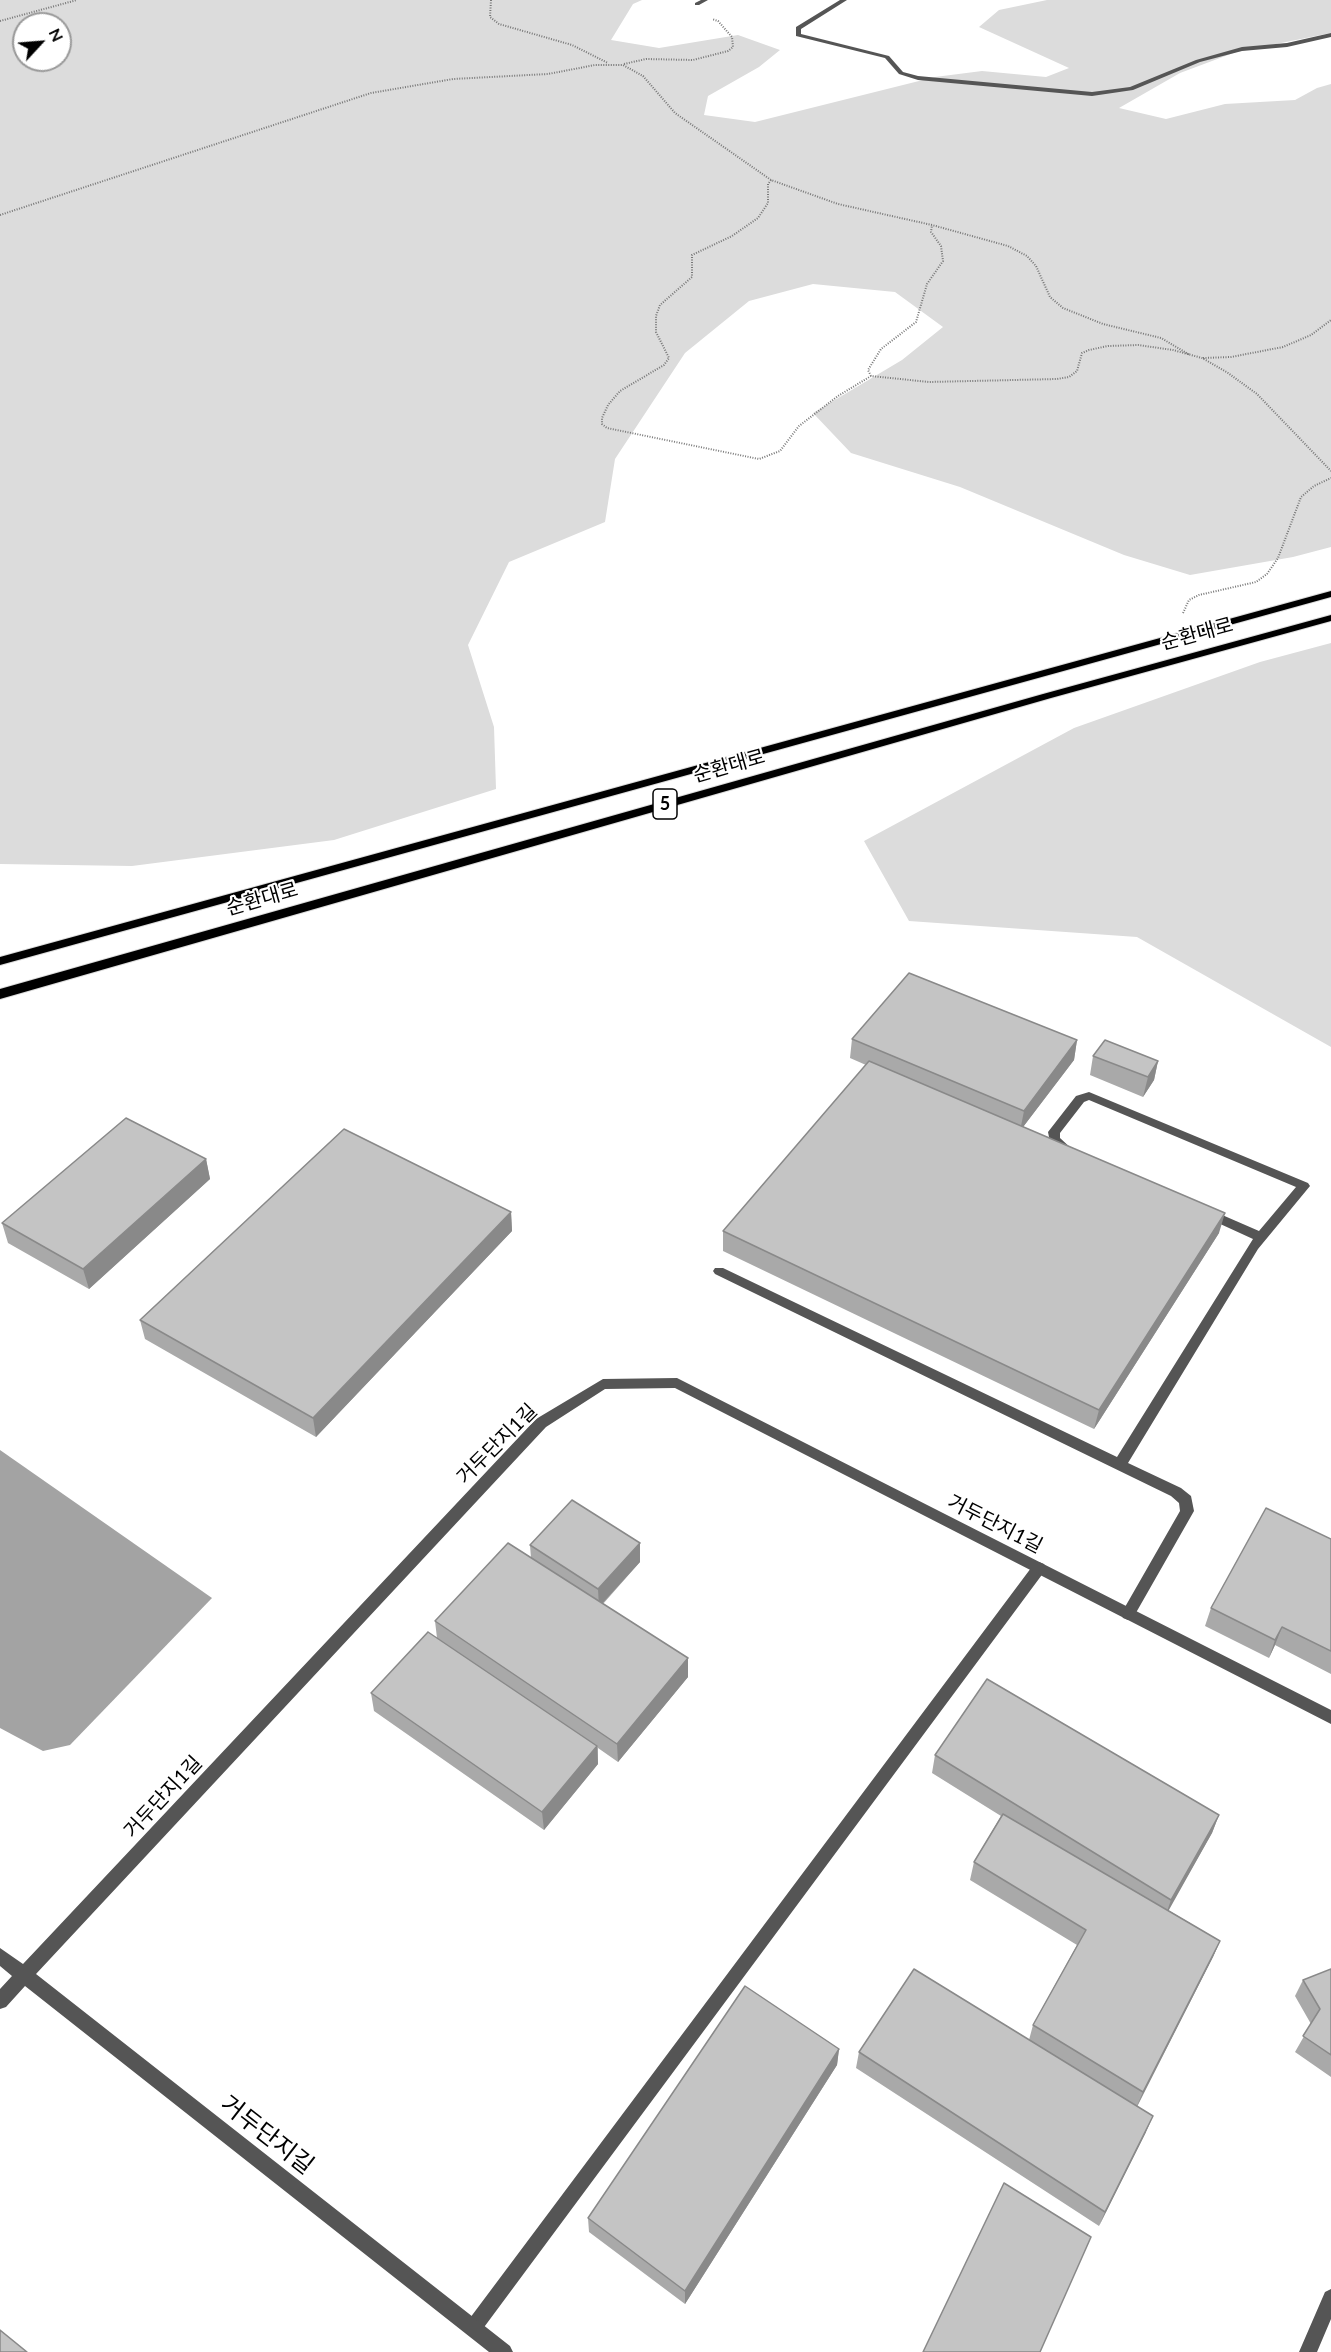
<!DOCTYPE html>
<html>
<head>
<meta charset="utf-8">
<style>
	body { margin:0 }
	#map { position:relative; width:1331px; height:2352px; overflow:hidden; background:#fff; font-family:Lato,sans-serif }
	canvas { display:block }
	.north { position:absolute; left:12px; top:12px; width:60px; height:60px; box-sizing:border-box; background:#fff; border:2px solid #999; border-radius:50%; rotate:64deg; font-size:16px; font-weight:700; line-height:24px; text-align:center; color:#000 }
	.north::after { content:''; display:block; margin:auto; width:21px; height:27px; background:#000; clip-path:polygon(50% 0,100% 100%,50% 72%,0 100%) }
</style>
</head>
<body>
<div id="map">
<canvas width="1331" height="2352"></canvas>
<div class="north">N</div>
</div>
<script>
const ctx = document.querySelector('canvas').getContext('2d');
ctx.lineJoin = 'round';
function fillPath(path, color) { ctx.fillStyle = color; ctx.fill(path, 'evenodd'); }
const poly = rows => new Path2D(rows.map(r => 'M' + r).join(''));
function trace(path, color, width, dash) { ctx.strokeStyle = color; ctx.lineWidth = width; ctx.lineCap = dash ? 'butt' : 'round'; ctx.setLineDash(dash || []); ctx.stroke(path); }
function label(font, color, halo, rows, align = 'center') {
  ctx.font = font + ' Lato,"Noto Sans KR",sans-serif'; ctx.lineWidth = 4.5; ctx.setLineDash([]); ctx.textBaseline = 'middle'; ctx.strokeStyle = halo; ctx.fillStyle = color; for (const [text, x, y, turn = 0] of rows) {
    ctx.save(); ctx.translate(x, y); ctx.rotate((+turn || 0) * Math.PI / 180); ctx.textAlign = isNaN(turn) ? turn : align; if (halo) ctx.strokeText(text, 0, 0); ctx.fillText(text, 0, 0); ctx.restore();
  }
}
fillPath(poly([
	[0,0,642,0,633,4,611,40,659,48,738,35,780,50,759,67,708,96,704,115,755,122,935,77,982,71,1046,77,1069,68,979,27,999,10,1047,0,1331,0,1331,33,1236,52,1180,73,1119,108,1166,119,1225,104,1295,100,1317,88,1331,84,1331,547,1293,557,1190,575,1124,555,960,487,851,453,813,413,902,360,943,327,895,292,813,284,749,301,685,353,615,459,605,522,509,562,468,645,494,727,496,789,334,840,132,866,0,864],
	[24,24,60,24,60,60,24,60],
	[1331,643,1331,1047,1137,937,909,921,864,841,1074,728,1260,662]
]), '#dcdcdc');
fillPath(poly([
	[0,1450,212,1598,70,1745,43,1751,0,1728]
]), '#a3a3a3');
const primary = poly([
	[1331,591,1331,597,0,965,0,957,1331,591],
	[1331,615,1331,621,1051,698,0,999,0,989,1043,694,1331,615]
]);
trace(primary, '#dbdbdb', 2);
trace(poly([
	[491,0,490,17,499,24,572,45,608,63],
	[0,21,77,0],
	[624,64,646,59,693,60,728,51,733,47,732,37,718,21,712,19],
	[771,180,768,184,768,203,758,218,732,236,692,255,692,277,660,305,656,316,656,332,669,358,664,365,620,391,608,405,602,418,602,424,607,428,759,459,780,451,799,426,838,396,871,376,929,382,1057,379,1069,377,1077,371,1082,353,1089,350,1108,346,1138,345,1173,350,1202,358,1228,373,1257,394,1331,471],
	[0,215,371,93,453,79,548,74,595,65,623,65,643,76,675,113,771,180,838,204,932,225,1008,246,1027,256,1036,266,1050,297,1063,308,1103,324,1161,338,1190,355],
	[1203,358,1231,357,1283,347,1311,335,1331,320],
	[871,376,868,370,881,349,916,322,927,284,943,261,941,246,931,232,932,225],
	[1183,613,1189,600,1199,595,1256,582,1267,574,1278,558,1301,497,1314,486,1331,478]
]), '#777', 2, [1, 1.5]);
fillPath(poly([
	[1089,1092,1308,1183,1310,1186,1258,1249,1128,1463,1181,1488,1191,1496,1194,1511,1133,1618,1128,1620,1123,1618,1121,1614,1180,1511,1179,1503,1171,1496,715,1274,713,1271,715,1268,723,1268,1117,1457,1253,1239,1205,1217,1203,1214,1205,1211,1213,1211,1259,1231,1296,1187,1089,1100,1084,1102,1060,1133,1060,1138,1073,1150,1067,1154,1063,1153,1050,1142,1048,1132,1076,1096,1089,1092],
	[1039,1562,1044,1564,1046,1568,1044,1572,479,2334,473,2337,467,2334,464,2328,467,2322,1034,1564,1039,1562],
	[1331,2289,1331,2319,1317,2352,1299,2352,1325,2292,1331,2289]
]), '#555');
fillPath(poly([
	[701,0,708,0,699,5,695,5,695,3,701,0],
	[840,0,847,0,801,29,801,34,889,56,903,72,918,76,1092,92,1130,87,1196,60,1242,47,1287,43,1331,33,1331,37,1287,47,1242,51,1200,62,1133,90,1092,96,918,80,899,74,885,58,796,36,796,27,840,0],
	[677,1378,1331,1710,1331,1724,675,1388,605,1389,546,1427,36,1974,510,2346,513,2352,489,2352,25,1986,6,2007,0,2009,0,1989,12,1976,0,1966,0,1948,23,1964,536,1419,603,1379,677,1378]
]), '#555');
fillPath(primary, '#000');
fillPath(poly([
	[852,1039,1077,1040,1074,1060,1023,1127,1219,1233,1094,1429,723,1251,723,1231,866,1065,850,1058],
	[1093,1056,1158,1061,1154,1080,1143,1097,1090,1075],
	[206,1159,210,1179,89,1289,8,1243,2,1223],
	[511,1212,512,1231,316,1437,145,1339,140,1320],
	[1331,1539,1331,1674,1275,1645,1269,1658,1205,1626,1211,1608],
	[640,1543,640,1562,603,1604,688,1658,688,1677,618,1762,598,1748,598,1764,544,1830,374,1711,371,1693,437,1638,435,1621,531,1558,530,1545],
	[935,1755,1219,1815,1212,1833,1168,1910,1220,1941,1213,1957,1137,2107,1146,2132,1099,2226,856,2068,859,2052,1029,2040,1033,2025,1077,1945,970,1880,974,1862,1001,1816,932,1773],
	[1331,1969,1331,2077,1295,2052,1311,2024,1295,1996,1303,1980],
	[839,2049,837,2065,685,2304,589,2232,588,2218]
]), '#a9a9a9');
fillPath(poly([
	[1077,1040,1074,1060,1020,1131,1024,1111],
	[1158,1061,1154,1080,1143,1097,1148,1077],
	[206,1159,210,1179,89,1289,83,1269],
	[511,1212,512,1231,316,1437,313,1418],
	[1225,1213,1219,1233,1094,1429,1099,1410],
	[640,1543,640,1562,599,1607,598,1589],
	[1282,1627,1275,1645,1269,1658,1275,1640],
	[688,1658,688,1677,618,1762,617,1744],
	[597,1746,598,1764,544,1830,542,1812],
	[1219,1815,1212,1833,1165,1917,1171,1900],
	[1220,1941,1213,1957,1136,2108,1143,2092],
	[839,2049,837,2065,685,2304,685,2291],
	[1153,2116,1146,2132,1099,2226,1105,2212]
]), '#898989');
const building = poly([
	[909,973,1077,1040,1024,1111,852,1039,909,973],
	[1105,1040,1158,1061,1148,1077,1093,1056,1105,1040],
	[869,1061,1225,1213,1099,1410,723,1231,869,1061],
	[126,1118,206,1159,83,1269,2,1223,126,1118],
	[344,1129,511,1212,313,1418,140,1320,344,1129],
	[572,1500,640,1543,598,1589,530,1545,572,1500],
	[1266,1508,1331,1539,1331,1651,1282,1627,1275,1640,1211,1608,1266,1508],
	[508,1543,688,1658,617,1744,435,1621,508,1543],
	[428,1632,597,1746,542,1812,371,1693,428,1632],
	[987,1679,1219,1815,1171,1900,935,1755,987,1679],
	[1003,1814,1220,1941,1143,2092,1033,2025,1086,1930,974,1862,1003,1814],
	[914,1969,1153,2116,1105,2212,859,2052,914,1969],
	[1331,1969,1331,2055,1303,2036,1320,2009,1303,1980,1331,1969],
	[745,1986,839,2049,685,2291,588,2218,745,1986],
	[1004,2183,1091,2237,1040,2352,923,2352,1004,2183],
	[0,2330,27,2352,0,2352,0,2330]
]);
fillPath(building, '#c4c4c4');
trace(building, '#898989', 1.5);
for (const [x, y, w] of [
	[665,804,24]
]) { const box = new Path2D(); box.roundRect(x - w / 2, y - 15, w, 30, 4.5); ctx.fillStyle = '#fff'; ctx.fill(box); trace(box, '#000', 1.5); }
label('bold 18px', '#000', null, [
	["5",665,804]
]);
label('20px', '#000', '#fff', [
	["순환대로",1197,634,-15],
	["순환대로",729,766,-16],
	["순환대로",262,899,-16],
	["거두단지1길",497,1444,-45],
	["거두단지1길",995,1524,27],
	["거두단지1길",163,1797,-47]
]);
label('24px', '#000', '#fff', [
	["거두단지길",267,2135,38]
]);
</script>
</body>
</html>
